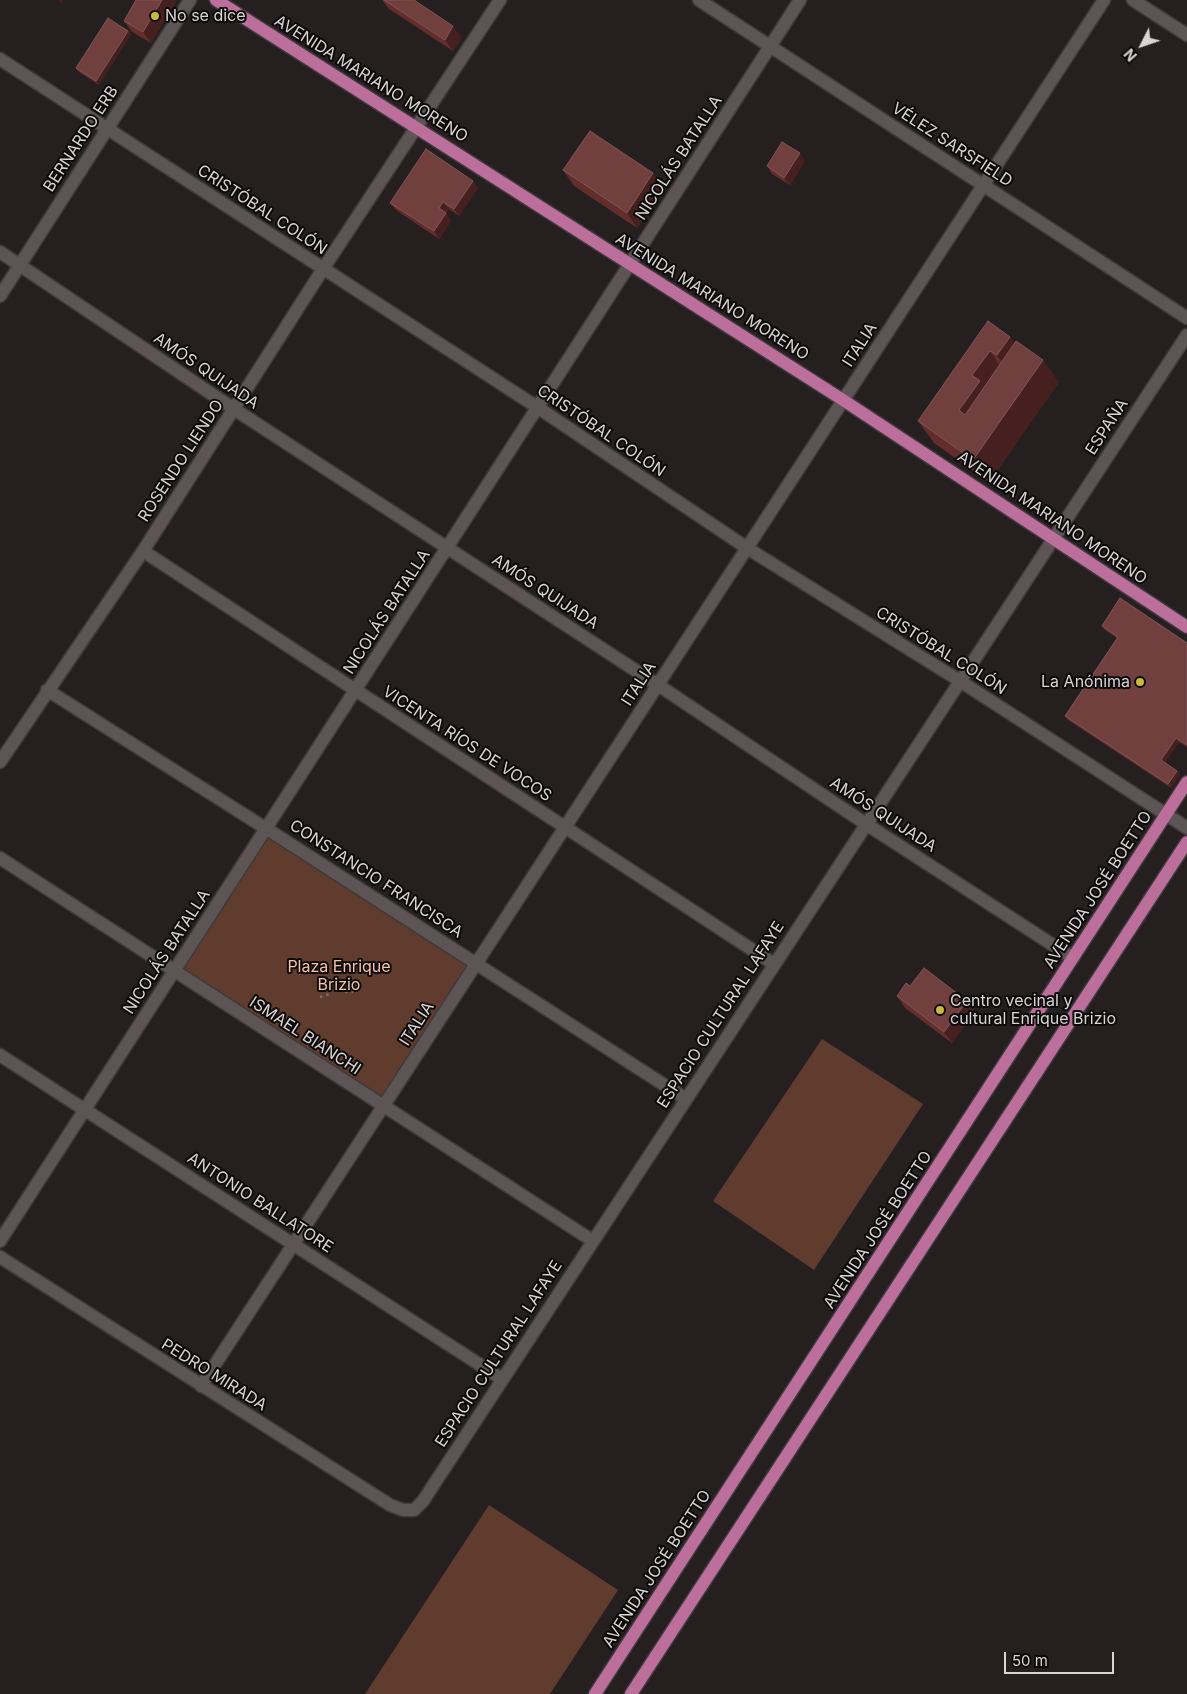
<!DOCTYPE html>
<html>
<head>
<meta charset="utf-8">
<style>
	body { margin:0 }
	#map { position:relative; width:1187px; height:1694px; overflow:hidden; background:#261f20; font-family:Inter,sans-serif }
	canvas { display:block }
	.north { position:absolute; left:1117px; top:20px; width:50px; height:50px; -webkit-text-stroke:4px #0d0a0a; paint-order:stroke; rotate:229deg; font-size:14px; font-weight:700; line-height:20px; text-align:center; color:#d9d4d5 }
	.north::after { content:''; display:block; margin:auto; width:18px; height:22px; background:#d9d4d5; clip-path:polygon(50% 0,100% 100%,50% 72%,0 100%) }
	.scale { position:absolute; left:1004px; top:1652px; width:110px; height:22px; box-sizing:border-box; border:2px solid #d9d4d5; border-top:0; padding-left:6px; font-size:15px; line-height:18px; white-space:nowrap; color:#d9d4d5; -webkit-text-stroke:4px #0d0a0a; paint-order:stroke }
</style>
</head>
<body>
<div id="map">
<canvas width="1187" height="1694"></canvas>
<div class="north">N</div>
<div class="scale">50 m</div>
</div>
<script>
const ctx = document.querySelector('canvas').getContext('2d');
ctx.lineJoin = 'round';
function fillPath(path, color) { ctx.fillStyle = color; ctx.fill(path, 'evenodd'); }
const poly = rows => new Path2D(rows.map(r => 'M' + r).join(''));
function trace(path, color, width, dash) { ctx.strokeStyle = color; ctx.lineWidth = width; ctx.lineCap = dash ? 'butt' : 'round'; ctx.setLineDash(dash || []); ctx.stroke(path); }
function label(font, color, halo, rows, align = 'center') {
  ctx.font = font + ' Inter,sans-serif'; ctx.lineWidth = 4; ctx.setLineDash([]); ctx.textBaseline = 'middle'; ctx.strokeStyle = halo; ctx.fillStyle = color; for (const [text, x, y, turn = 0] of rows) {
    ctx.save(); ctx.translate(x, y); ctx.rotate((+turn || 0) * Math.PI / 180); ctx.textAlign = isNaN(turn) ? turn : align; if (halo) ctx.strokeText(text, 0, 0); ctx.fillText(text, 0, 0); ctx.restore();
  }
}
fillPath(poly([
	[267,833,470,964,381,1101,181,970],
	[822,1039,923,1104,814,1270,713,1201],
	[489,1505,618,1590,550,1694,365,1694]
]), '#5f3c2d');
const minor = poly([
	[699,0,1187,318],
	[1133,0,1187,35],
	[0,59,537,407,747,548,960,681,1187,828],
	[0,252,234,409,658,685,866,824,1073,958],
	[0,296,190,0],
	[143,551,774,964],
	[47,690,281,838,686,1099],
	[0,762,143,551,323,269,500,0],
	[0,858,593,1241],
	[0,1055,502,1379],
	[0,1241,800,0],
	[0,1257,390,1505,403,1510,414,1510,423,1501,1187,335],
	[201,1386,1104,0]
]);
const major = poly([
	[216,0,843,400,1187,627],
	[595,1694,1187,782],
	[631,1694,1187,842]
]);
trace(minor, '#3f3a3b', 15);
trace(major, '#3f3a3b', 15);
trace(poly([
	[345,992,353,992],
	[320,997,329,994]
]), '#736d6e', 2.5, [2.5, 4]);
trace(minor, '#5c5455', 12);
trace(major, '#bd6f9c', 12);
fillPath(poly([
	[136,0,177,0,151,43,132,32,124,21],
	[382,0,414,0,462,38,453,51,389,9],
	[128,31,131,34,99,85,79,72,76,68],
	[805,161,790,185,772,174,767,166],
	[563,170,653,173,664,189,637,228,574,186],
	[478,188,459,216,449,209,446,213,451,221,439,239,396,210,390,203],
	[988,321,1059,382,989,482,934,443,918,421],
	[1102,626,1187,643,1187,747,1179,742,1165,762,1177,771,1180,775,1171,788,1068,720,1065,716,1117,638,1105,630],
	[910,986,975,1012,952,1043,905,1008,897,996]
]), '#632d2c');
fillPath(poly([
	[58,0,63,0,61,4],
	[162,0,177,0,151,43,143,32],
	[453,26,462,38,453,51,445,40],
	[128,31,131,34,99,85,96,81],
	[800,153,805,161,790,185,784,178],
	[653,173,664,189,637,228,627,213],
	[473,181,478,188,459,216,454,209],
	[443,202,449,209,446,213,451,221,439,239,434,231,439,208],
	[1010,337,1025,359,1012,377,997,355],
	[990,351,1005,373,975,433,959,410,972,375],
	[1043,360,1059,382,989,482,973,460],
	[1176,738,1179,742,1164,764,1161,760],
	[1177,771,1180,775,1171,788,1168,784],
	[967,1001,975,1012,952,1043,944,1032]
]), '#45201f');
const building = poly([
	[136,0,162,0,143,32,124,21,136,0],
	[384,0,414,0,453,26,445,40,384,0],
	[108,18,128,31,96,81,76,68,108,18],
	[590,131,653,173,627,213,563,170,590,131],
	[782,142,800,153,784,178,767,166,782,142],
	[426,149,473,181,454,209,443,202,439,208,446,213,434,231,390,203,426,149],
	[988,321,1010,337,997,355,990,351,972,375,980,381,959,410,965,415,1016,341,1043,360,973,460,918,421,988,321],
	[1120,598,1187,643,1187,745,1176,738,1161,760,1177,771,1168,784,1065,716,1118,637,1102,626,1120,598],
	[924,968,967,1001,944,1032,897,996,906,983,910,986,924,968]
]);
fillPath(building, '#703f3e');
trace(building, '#805656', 1);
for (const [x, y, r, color] of [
	[155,16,5,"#c9ba3a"],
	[1140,682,5,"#c9ba3a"],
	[940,1010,5,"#c9ba3a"]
]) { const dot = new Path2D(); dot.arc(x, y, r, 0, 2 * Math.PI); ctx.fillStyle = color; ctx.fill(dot); trace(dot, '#0d0a0a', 2); }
label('16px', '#d9d4d5', '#0d0a0a', [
	["No se dice",165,16],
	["La Anónima",1130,682,"right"],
	["Centro vecinal y",950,1001],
	["cultural Enrique Brizio",950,1019]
], 'left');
label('16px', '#d9d4d5', '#0d0a0a', [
	["AVENIDA MARIANO MORENO",371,79,32],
	["BERNARDO ERB",81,139,-57],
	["VÉLEZ SARSFIELD",952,145,33],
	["NICOLÁS BATALLA",679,158,-57],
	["CRISTÓBAL COLÓN",262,210,33],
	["AVENIDA MARIANO MORENO",712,297,32],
	["ITALIA",860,345,-57],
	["AMÓS QUIJADA",206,371,34],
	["ESPAÑA",1107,427,-57],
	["CRISTÓBAL COLÓN",601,431,34],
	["ROSENDO LIENDO",181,461,-57],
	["AVENIDA MARIANO MORENO",1052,518,34],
	["AMÓS QUIJADA",545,592,33],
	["NICOLÁS BATALLA",387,612,-57],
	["CRISTÓBAL COLÓN",941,651,32],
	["ITALIA",639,684,-57],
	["VICENTA RÍOS DE VOCOS",467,744,33],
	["AMÓS QUIJADA",883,815,33],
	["CONSTANCIO FRANCISCA",376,879,33],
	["AVENIDA JOSÉ BOETTO",1098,890,-57],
	["NICOLÁS BATALLA",167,952,-57],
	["ESPACIO CULTURAL LAFAYE",721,1015,-57],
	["ITALIA",417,1024,-57],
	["ISMAEL BIANCHI",305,1036,33],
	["ANTONIO BALLATORE",260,1203,33],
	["AVENIDA JOSÉ BOETTO",878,1230,-57],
	["ESPACIO CULTURAL LAFAYE",499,1354,-57],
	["PEDRO MIRADA",214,1375,32],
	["AVENIDA JOSÉ BOETTO",657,1569,-57]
]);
label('16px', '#f8c1aa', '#0d0a0a', [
	["Plaza Enrique",339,967],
	["Brizio",339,985]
]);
</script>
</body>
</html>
